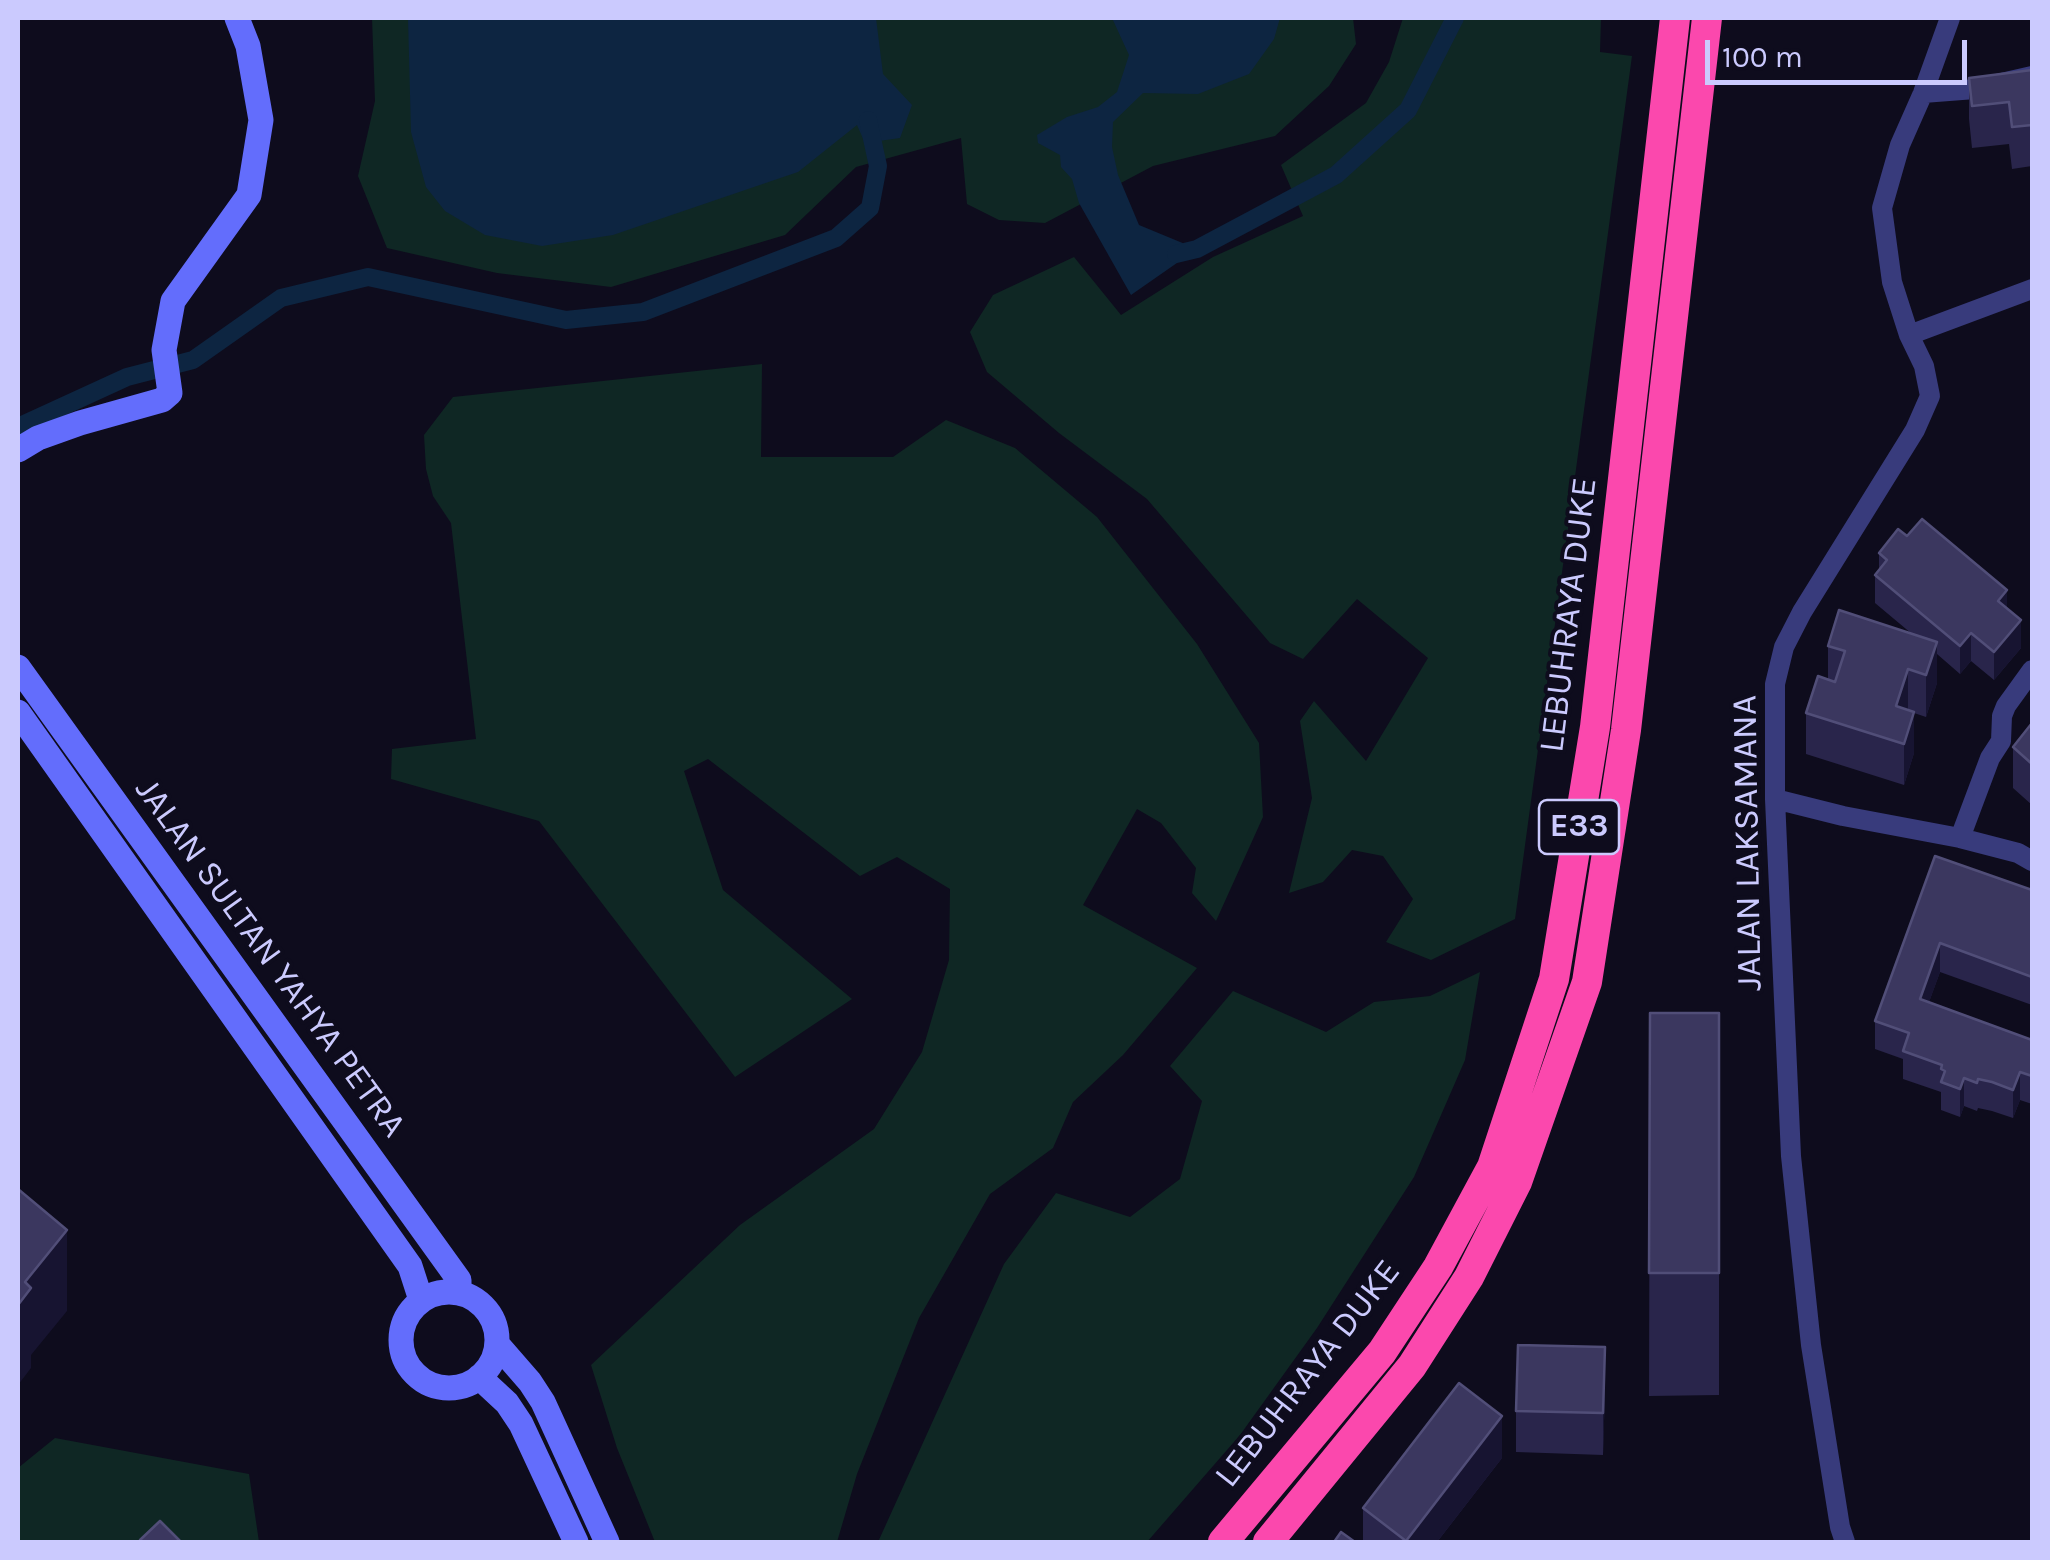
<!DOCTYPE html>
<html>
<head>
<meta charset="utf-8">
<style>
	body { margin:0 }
	#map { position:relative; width:2050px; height:1560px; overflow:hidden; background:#0e0c1d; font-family:Karla,sans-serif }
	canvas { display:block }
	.frame { position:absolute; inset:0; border:20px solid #cbcafe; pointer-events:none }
	.scale { position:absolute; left:1705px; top:40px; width:262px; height:45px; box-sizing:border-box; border:5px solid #cbcafe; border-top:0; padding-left:12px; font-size:30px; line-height:35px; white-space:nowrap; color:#cbcafe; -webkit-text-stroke:8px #0e0c1d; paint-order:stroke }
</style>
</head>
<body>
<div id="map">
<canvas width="2050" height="1560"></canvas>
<div class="frame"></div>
<div class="scale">100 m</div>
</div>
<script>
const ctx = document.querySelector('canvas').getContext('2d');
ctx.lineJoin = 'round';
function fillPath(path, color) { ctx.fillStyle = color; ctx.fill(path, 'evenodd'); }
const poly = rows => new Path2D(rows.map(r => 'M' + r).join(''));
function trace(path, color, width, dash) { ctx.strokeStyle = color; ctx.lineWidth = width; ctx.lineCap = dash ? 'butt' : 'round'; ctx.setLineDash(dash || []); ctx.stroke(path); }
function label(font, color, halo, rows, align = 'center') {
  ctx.font = font + ' Karla,sans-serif'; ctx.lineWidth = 8; ctx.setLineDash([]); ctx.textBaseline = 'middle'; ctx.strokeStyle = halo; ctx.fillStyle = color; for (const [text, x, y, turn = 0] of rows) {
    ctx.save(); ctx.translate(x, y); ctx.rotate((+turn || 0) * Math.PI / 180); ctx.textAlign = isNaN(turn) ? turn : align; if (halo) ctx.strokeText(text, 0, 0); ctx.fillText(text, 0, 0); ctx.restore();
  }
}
fillPath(poly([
	[372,18,1353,18,1356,44,1329,86,1275,136,1153,166,1045,223,999,220,967,204,961,138,856,167,785,235,611,287,497,273,387,248,358,176,375,101],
	[1403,18,1601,18,1600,52,1632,56,1515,919,1431,960,1386,942,1413,899,1383,856,1352,850,1323,882,1289,893,1312,798,1300,721,1314,701,1366,761,1428,658,1357,599,1303,659,1270,643,1147,499,1059,433,987,372,970,332,993,295,1074,257,1121,315,1213,257,1303,216,1281,165,1366,103,1389,62],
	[762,364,761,457,893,457,946,420,1015,448,1097,517,1197,644,1259,743,1263,817,1216,921,1192,893,1196,868,1161,823,1137,809,1083,905,1197,968,1123,1055,1073,1102,1053,1148,990,1194,919,1318,857,1474,837,1542,655,1542,617,1448,591,1365,740,1225,874,1129,922,1052,949,960,950,889,897,857,860,876,708,759,684,771,723,890,852,999,735,1077,539,821,391,779,392,749,476,739,451,523,433,496,426,469,424,435,453,397],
	[1480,972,1465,1060,1414,1177,1317,1328,1240,1435,1147,1542,878,1542,1004,1264,1056,1193,1130,1217,1180,1179,1202,1101,1170,1066,1233,991,1326,1032,1374,1002,1430,996],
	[55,1438,249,1474,259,1542,18,1542,18,1468]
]), '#0f2724');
fillPath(poly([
	[408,18,876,18,883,74,912,105,900,138,865,143,857,125,798,172,613,235,542,246,485,235,445,211,426,187,411,132],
	[1112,18,1280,18,1274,39,1249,74,1198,94,1143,93,1113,122,1112,147,1118,175,1139,225,1197,249,1131,295,1079,203,1072,179,1061,167,1060,155,1038,143,1037,135,1067,117,1098,107,1117,92,1129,55]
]), '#0d2541');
trace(poly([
	[1176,254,1197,249,1336,175,1408,110,1455,18],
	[18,427,127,377,193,360,281,298,368,277,566,320,643,312,836,238,870,208,878,166,868,120]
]), '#0d2541', 18);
trace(poly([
	[1923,93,1975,89,2032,76],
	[1909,335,2032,289],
	[1775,799,1843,816,1960,838,2018,853,2032,861],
	[1960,838,1990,758,2001,741,2002,716,2006,706,2032,670],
	[1845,1542,1840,1527,1811,1345,1791,1156,1775,799,1775,684,1784,647,1802,612,1915,430,1930,396,1924,366,1909,335,1892,282,1882,208,1900,145,1923,93,1950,18]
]), '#383b7c', 20);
trace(poly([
	[18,450,38,438,80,423,162,400,170,393,164,350,173,301,249,195,261,120,248,46,237,18],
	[18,667,459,1280,459,1292],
	[18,712,410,1266,421,1300],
	'401 1340a48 48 0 1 1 96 0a48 48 0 1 1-96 0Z',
	[497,1344,530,1382,543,1402,607,1542],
	[479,1377,507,1403,521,1424,576,1542]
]), '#636dfc', 25);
trace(poly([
	[1223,1542,1382,1352,1438,1267,1492,1167,1554,979,1595,727,1675,18],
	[1268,1542,1412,1366,1469,1277,1517,1182,1587,982,1626,730,1707,18]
]), '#fb48ad', 30);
fillPath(poly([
	[2032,70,2032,166,2012,169,2009,144,1972,148,1969,119,1969,78],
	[1907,536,2007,608,2021,648,1994,680,1971,661,1960,674,1937,654,1937,683,1926,717,1914,713,1914,753,1904,785,1806,754,1806,713,1828,679,1828,646,1912,634,1875,603,1875,575,1879,570,1879,553],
	[2032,723,2032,805,2013,788,2013,747],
	[1935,856,2032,890,2032,1005,1940,972,1929,1002,2032,1040,2032,1104,2020,1100,2013,1118,1992,1111,1978,1108,1977,1111,1964,1106,1960,1117,1941,1110,1941,1092,1903,1079,1903,1059,1875,1049,1875,1021],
	[1650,1013,1719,1013,1719,1395,1649,1396],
	[1605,1389,1603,1455,1516,1452,1516,1411],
	[1502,1458,1437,1542,1363,1542,1363,1508]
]), '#29254b');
fillPath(poly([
	[2007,590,2007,618,1998,601],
	[2021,620,2021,648,1994,680,1994,652],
	[1971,633,1971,661,1960,674,1960,646],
	[1937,642,1937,683,1926,717,1926,675],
	[1908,669,1908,711,1896,706],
	[1914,712,1914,753,1904,785,1904,744],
	[1940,943,1940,972,1920,1027,1920,999],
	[2020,1072,2020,1100,2013,1118,2013,1090],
	[1964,1078,1964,1106,1960,1117,1960,1089],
	[67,1230,67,1311,31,1355,31,1368,18,1385,18,1305,25,1282],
	[1605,1347,1605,1389,1603,1455,1603,1413],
	[1502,1416,1502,1458,1437,1542,1406,1542]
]), '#171431');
const building = poly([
	[2032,70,2032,125,2012,127,2009,102,1972,106,1969,78,2032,70],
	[1922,519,2007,590,1998,601,2021,620,1994,652,1971,633,1960,646,1875,575,1887,560,1879,553,1898,529,1907,536,1922,519],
	[1839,610,1937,642,1926,675,1908,669,1896,706,1914,712,1904,744,1806,713,1818,676,1835,682,1845,651,1828,646,1839,610],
	[2032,723,2032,764,2013,747,2032,723],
	[1935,856,2032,890,2032,977,1940,943,1920,999,2032,1040,2032,1076,2020,1072,2013,1090,1992,1082,1978,1079,1977,1083,1964,1078,1960,1089,1941,1082,1945,1071,1941,1069,1942,1065,1903,1051,1909,1033,1875,1021,1935,856],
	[1650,1013,1719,1013,1719,1273,1649,1273,1650,1013],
	[18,1189,67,1230,25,1282,31,1288,18,1305,18,1189],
	[1518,1345,1605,1347,1603,1413,1516,1411,1518,1345],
	[1459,1383,1502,1416,1406,1541,1363,1508,1459,1383],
	[160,1521,181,1542,142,1542,140,1540,160,1521],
	[1341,1532,1355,1542,1334,1542,1341,1532]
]);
fillPath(building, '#3b375f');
trace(building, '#514e78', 2.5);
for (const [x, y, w] of [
	[1579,827,80]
]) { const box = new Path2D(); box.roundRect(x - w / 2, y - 27, w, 54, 8); ctx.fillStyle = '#0e0c1d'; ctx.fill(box); trace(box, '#cbcafe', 2.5); }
label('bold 32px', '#cbcafe', null, [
	["E33",1579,827]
]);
label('35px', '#cbcafe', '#0e0c1d', [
	["LEBUHRAYA DUKE",1569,615,-83],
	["JALAN LAKSAMANA",1748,843,-91],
	["JALAN SULTAN YAHYA PETRA",270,958,54],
	["LEBUHRAYA DUKE",1308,1374,-52]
]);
</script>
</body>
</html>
